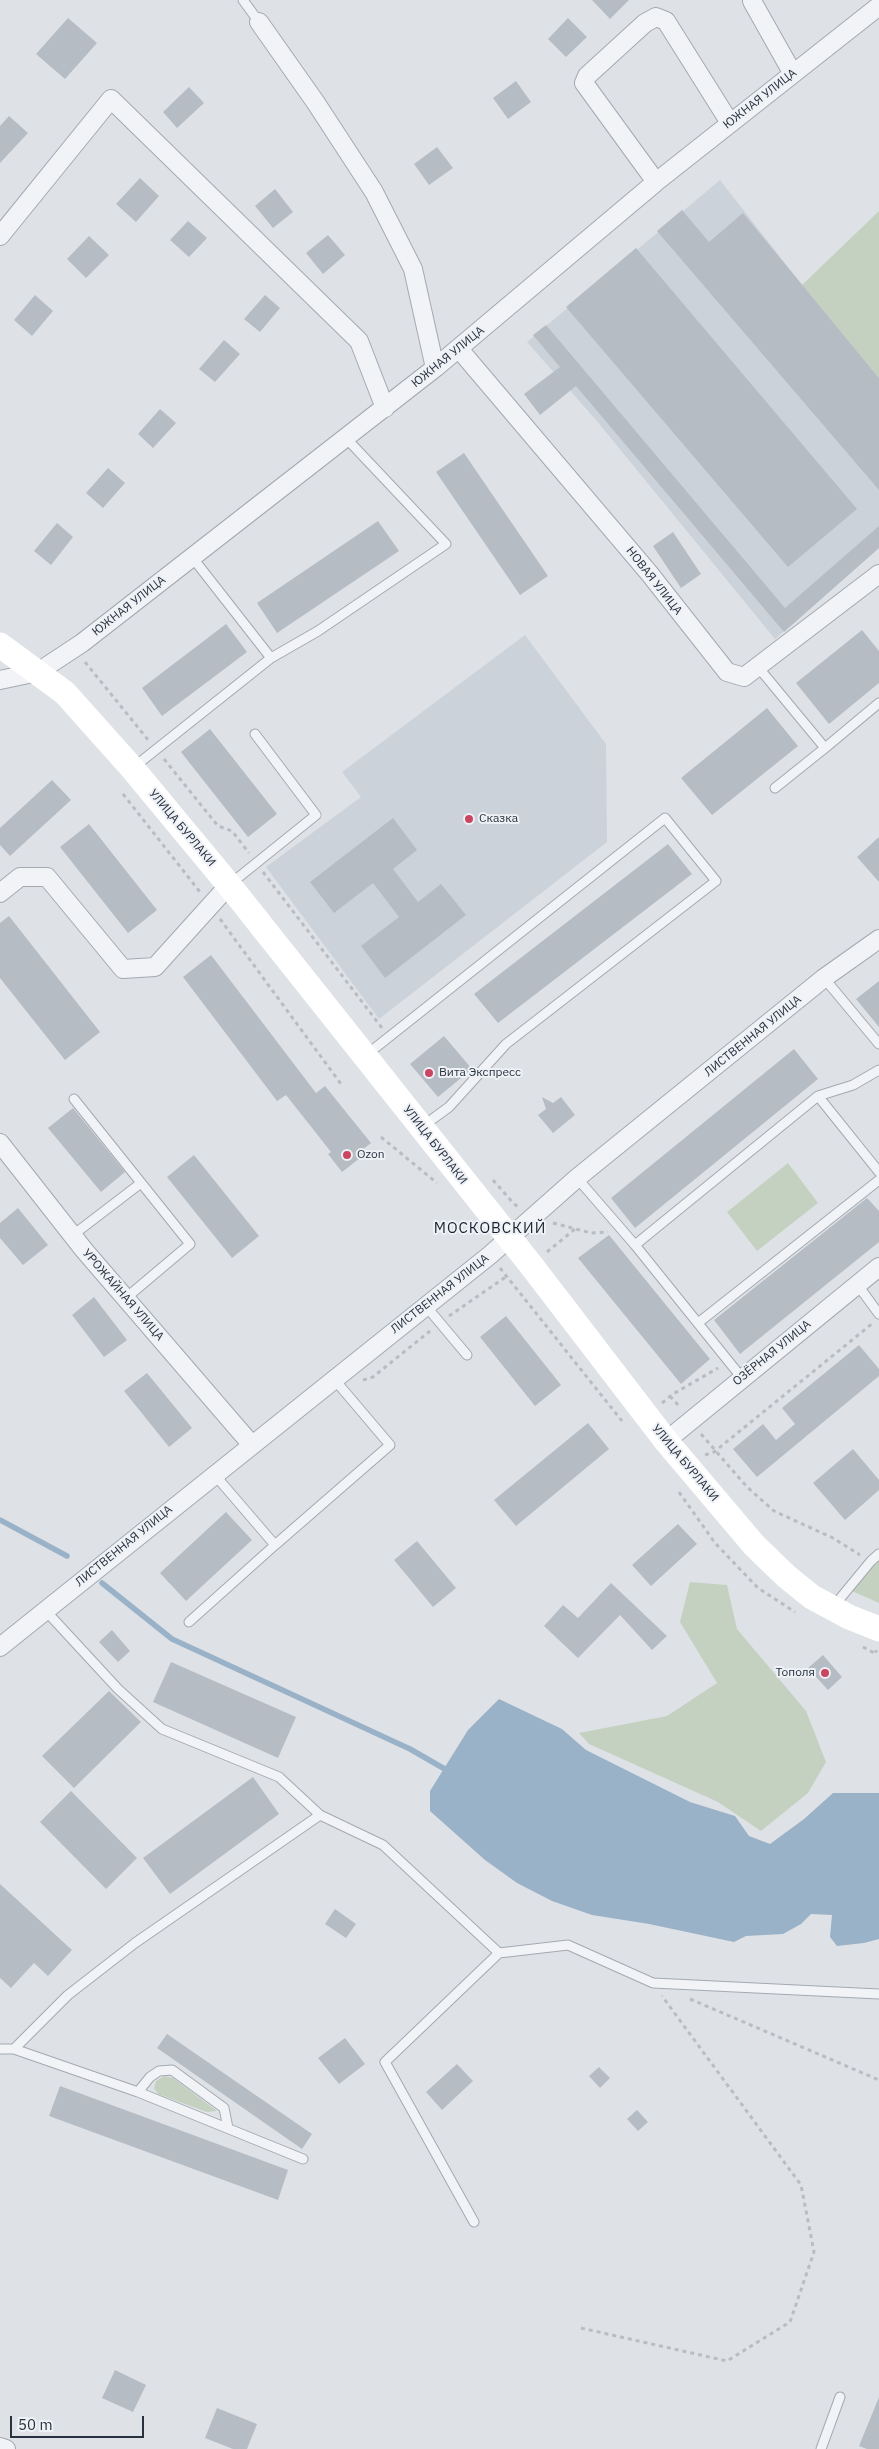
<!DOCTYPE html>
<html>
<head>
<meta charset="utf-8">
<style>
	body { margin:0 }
	#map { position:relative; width:879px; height:2449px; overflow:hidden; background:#dee2e7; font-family:"IBM Plex Sans",sans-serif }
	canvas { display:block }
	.scale { position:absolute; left:10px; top:2416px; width:134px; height:22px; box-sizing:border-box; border:2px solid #28313e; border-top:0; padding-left:6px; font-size:15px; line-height:18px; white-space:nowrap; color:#28313e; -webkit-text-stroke:4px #eef1f5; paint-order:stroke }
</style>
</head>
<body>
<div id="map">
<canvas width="879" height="2449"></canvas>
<div class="scale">50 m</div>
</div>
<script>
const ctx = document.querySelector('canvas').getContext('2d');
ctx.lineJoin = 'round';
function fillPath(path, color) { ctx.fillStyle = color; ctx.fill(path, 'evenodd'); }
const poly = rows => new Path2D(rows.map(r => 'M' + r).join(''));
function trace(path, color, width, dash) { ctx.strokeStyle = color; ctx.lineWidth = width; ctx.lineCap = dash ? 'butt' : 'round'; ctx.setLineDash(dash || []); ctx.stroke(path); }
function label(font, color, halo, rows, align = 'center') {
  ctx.font = font + ' "IBM Plex Sans",sans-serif'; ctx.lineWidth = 4; ctx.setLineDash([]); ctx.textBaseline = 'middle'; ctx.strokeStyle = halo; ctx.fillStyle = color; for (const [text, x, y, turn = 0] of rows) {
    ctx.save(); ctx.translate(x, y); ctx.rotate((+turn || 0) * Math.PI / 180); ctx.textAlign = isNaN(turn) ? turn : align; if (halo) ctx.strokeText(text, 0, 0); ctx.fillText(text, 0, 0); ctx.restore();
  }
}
fillPath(poly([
	[720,180,802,285,879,378,879,548,775,639,596,420,527,342],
	[525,635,606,744,607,842,379,1019,266,867,361,797,342,772]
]), '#ccd2d9');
fillPath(poly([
	[879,211,879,378,802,285],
	[788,1163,818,1203,757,1251,727,1212],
	[879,1551,879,1603,850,1590,861,1566],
	[690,1582,727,1585,737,1629,806,1711,826,1762,808,1793,761,1831,718,1802,589,1744,579,1733,667,1716,717,1683,680,1622],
	[164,2076,173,2078,217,2111,207,2112,158,2094,154,2088,156,2081]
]), '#c5d1c0');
fillPath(poly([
	[499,1699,562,1729,586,1750,690,1802,735,1816,749,1836,770,1844,804,1819,833,1793,879,1793,879,1939,864,1943,837,1946,830,1937,832,1915,811,1914,801,1924,783,1934,746,1936,734,1942,649,1924,592,1915,552,1901,517,1883,485,1860,430,1811,430,1791,468,1730]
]), '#9ab2c7');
trace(poly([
	[0,1520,67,1556],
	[102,1583,172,1639,410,1749,450,1772]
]), '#9ab2c7', 5.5);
fillPath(poly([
	[592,0,629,0,610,19],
	[68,18,97,43,65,79,36,54],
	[568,18,587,37,566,57,548,39],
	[516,81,531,102,508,119,493,98],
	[189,87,204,103,177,128,163,112],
	[9,116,28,133,0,163,0,126],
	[437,147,453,168,429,185,414,164],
	[140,178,159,196,136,222,116,204],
	[275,189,293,212,273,228,255,206],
	[682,210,709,242,743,213,879,378,879,490,657,231],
	[188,221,207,238,189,257,170,240],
	[328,235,345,255,323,274,306,253],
	[89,236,109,255,86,278,67,259],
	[636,248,857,509,788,567,566,307],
	[35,295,53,311,32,336,14,320],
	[265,295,280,308,260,332,244,319],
	[546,325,785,608,879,526,879,548,784,632,576,386,540,415,524,394,560,367,533,335],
	[224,340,240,354,215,382,199,369],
	[160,409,176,423,153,448,138,434],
	[464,453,548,576,520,595,436,472],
	[108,468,125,483,103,508,86,493],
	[378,521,399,551,277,633,257,603],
	[57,523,73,537,51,565,34,551],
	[673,532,701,574,681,588,653,546],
	[226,624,247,652,162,716,142,688],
	[862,630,879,651,879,683,829,724,796,683],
	[767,708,798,746,712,815,681,778],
	[210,729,277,814,248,837,181,752],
	[52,780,71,800,10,856,0,845,0,828],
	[393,818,417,850,393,869,418,902,441,884,466,915,385,978,361,946,399,917,373,883,334,913,310,882],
	[89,824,157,910,128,933,60,847],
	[879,837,879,882,857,857],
	[668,844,692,874,498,1023,474,994],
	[9,916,100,1032,65,1060,0,978,0,923],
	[211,955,316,1093,325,1086,371,1143,361,1151,364,1155,342,1172,328,1154,331,1152,286,1095,277,1101,183,977],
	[879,981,879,1027,856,999],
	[444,1036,472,1069,438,1097,410,1064],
	[794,1049,818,1079,635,1228,611,1198],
	[542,1097,553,1103,561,1097,575,1115,553,1133,538,1115,546,1109],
	[73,1108,125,1172,101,1192,48,1128],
	[194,1155,259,1236,232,1258,167,1177],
	[867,1198,879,1211,879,1242,740,1354,714,1320],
	[18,1208,48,1245,23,1265,0,1238,0,1223],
	[609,1235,710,1359,681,1384,578,1258],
	[94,1297,127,1340,104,1357,72,1315],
	[506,1316,561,1385,535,1406,480,1337],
	[859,1345,879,1369,879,1376,757,1477,733,1449,763,1424,776,1440,795,1424,782,1408],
	[147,1373,192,1428,169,1447,124,1391],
	[588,1423,609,1449,516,1526,494,1500],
	[853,1449,879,1480,879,1490,845,1520,813,1483],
	[226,1512,252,1540,186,1601,160,1573],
	[678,1524,697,1544,651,1586,632,1565],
	[417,1541,456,1588,433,1607,394,1560],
	[611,1583,667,1636,652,1650,620,1615,578,1658,544,1626,563,1605,578,1618],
	[112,1630,130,1651,118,1662,99,1642],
	[823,1655,842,1677,828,1690,808,1668],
	[171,1662,296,1717,278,1758,153,1702],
	[109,1691,141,1722,74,1788,42,1756],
	[253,1777,279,1814,170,1894,143,1858],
	[71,1791,137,1858,106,1889,40,1822],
	[0,1884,72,1950,48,1976,34,1963,11,1988,0,1978],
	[335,1909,356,1924,346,1938,325,1924],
	[167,2034,312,2134,302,2149,157,2048],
	[345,2038,365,2064,339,2084,318,2058],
	[457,2064,473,2081,442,2110,426,2092],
	[599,2067,610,2078,600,2088,589,2076],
	[60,2086,288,2170,278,2200,49,2116],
	[637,2110,648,2122,638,2131,627,2119],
	[115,2370,146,2385,133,2412,102,2398],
	[879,2397,879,2449,867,2449,859,2446],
	[217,2408,257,2424,247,2449,233,2449,205,2438]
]), '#b6bcc4');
const lane = poly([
	[243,0,259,22],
	[192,557,271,658],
	[758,667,825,748,775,788],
	[825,748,879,703],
	[134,767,271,658,318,631,446,544,345,437],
	[229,885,316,815,255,734],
	[824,978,879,1044],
	[365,1056,665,818,716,881,506,1044,449,1107,423,1126],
	[818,1096,853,1085,879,1070],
	[74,1099,190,1244,126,1298],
	[577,1178,635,1245],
	[73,1235,141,1183],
	[857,1284,879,1314],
	[425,1305,467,1355],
	[698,1323,879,1180],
	[742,1378,635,1245,818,1096,879,1172],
	[275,1545,390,1445,334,1379],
	[833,1607,871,1561,879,1554],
	[45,1610,118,1689,162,1729,279,1777,320,1815],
	[189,1622,275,1545,214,1474],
	[499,1953,568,1945,653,1983,879,1994],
	[0,2049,14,2049,68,1995,135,1943,320,1815,383,1845,499,1953,385,2062,474,2222],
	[14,2049,138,2092,303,2159],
	[138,2092,150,2077,159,2071,172,2070,224,2108,228,2128],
	[821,2449,840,2397]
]);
const street = poly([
	[752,1,793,74],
	[259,22,316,103,374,192,413,269,435,368],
	[656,182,584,83,587,76,645,23,656,17,666,21,730,123],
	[0,236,111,99,359,341,385,408],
	[459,349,649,573,727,672,744,677,879,574],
	[0,680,38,672,82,643,435,368,656,182,879,6],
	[0,893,20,877,47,877,123,969,155,967,229,885],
	[0,1143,84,1250,251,1444],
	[666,1441,879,1267],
	[0,1647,490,1255,577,1178,824,978,879,939],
	[0,2447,6,2449]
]);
trace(lane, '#a4a9b1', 11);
trace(street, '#a4a9b1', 20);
trace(poly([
	[85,662,149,741],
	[164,759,218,826,232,831,249,853],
	[123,794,200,892],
	[263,872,382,1028],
	[220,919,341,1084],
	[381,1137,437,1183],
	[493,1180,514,1204,520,1208],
	[553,1223,591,1233,608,1232],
	[547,1252,575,1229],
	[500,1268,622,1421],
	[449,1316,507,1276],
	[363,1380,373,1377,430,1331],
	[670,1396,680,1407],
	[662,1403,673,1394,718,1368],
	[701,1434,747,1487,774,1511,833,1538,860,1555],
	[705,1455,714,1452,873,1323],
	[679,1492,715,1543,758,1588,795,1612],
	[863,1647,876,1654,876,1650],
	[690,1999,879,2080],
	[581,2328,727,2361,790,2322,814,2252,801,2185,662,1996]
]), '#b9bdc2', 3, [4, 4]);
trace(lane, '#f1f3f6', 9);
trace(street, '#f1f3f6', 18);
trace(poly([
	[0,645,65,693,132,768,229,885,531,1265,666,1441,754,1545,786,1576,812,1597,849,1617,879,1629]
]), '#fff', 25);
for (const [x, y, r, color] of [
	[469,819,5,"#ca4660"],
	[429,1073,5,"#ca4660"],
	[347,1155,5,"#ca4660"],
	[825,1673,5,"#ca4660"]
]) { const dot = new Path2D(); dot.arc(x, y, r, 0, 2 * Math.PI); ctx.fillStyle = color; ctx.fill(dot); trace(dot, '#eef1f5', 2); }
label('12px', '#28313e', '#eef1f5', [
	["ЮЖНАЯ УЛИЦА",760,99,-38],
	["ЮЖНАЯ УЛИЦА",448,357,-39],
	["НОВАЯ УЛИЦА",654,581,52],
	["ЮЖНАЯ УЛИЦА",129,606,-38],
	["УЛИЦА БУРЛАКИ",182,828,50],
	["ЛИСТВЕННАЯ УЛИЦА",753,1036,-39],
	["УЛИЦА БУРЛАКИ",435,1145,52],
	["ЛИСТВЕННАЯ УЛИЦА",440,1294,-38],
	["УРОЖАЙНАЯ УЛИЦА",123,1295,49],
	["ОЗЁРНАЯ УЛИЦА",772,1353,-39],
	["УЛИЦА БУРЛАКИ",685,1463,50],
	["ЛИСТВЕННАЯ УЛИЦА",124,1546,-39]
]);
label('12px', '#28313e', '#eef1f5', [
	["Сказка",479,819],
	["Вита Экспресс",439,1073],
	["Ozon",357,1155],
	["Тополя",815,1673,"right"]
], 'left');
ctx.letterSpacing = '1px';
label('15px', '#1a222f', '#eef1f5', [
	["МОСКОВСКИЙ",490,1229]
]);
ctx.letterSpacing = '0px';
</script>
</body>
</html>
